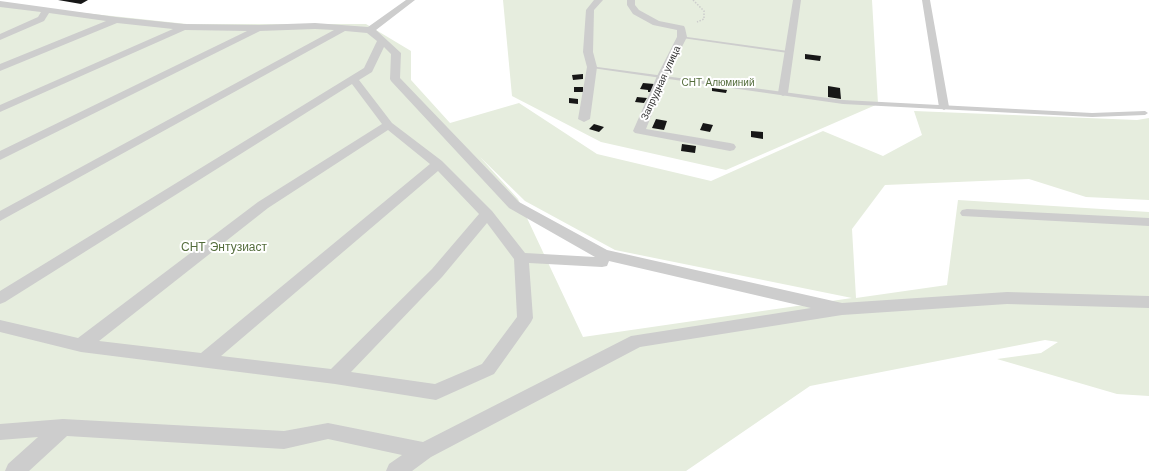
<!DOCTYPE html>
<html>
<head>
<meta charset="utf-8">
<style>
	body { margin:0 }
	canvas { display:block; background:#fff }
</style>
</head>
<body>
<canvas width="1149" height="471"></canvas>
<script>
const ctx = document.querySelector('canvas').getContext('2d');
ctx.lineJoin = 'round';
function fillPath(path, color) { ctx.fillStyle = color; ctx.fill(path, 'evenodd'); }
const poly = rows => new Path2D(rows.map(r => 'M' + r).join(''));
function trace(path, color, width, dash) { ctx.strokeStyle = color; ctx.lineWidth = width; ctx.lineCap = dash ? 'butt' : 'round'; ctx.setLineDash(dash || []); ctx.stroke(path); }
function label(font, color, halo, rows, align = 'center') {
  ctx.font = font + ' "Work Sans",sans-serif'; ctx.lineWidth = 4; ctx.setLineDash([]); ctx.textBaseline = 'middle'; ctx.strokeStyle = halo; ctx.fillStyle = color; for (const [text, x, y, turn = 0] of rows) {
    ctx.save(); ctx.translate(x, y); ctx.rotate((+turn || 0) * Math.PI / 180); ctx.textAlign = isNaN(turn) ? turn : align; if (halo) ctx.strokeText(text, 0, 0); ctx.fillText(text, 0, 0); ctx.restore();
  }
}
fillPath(poly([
	[503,0,872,0,878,104,726,170,601,142,512,96],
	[0,4,187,24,366,24,411,51,411,80,450,123,519,103,597,154,711,181,823,131,883,156,922,135,914,111,1137,120,1149,118,1149,200,1086,197,1029,179,885,185,852,229,856,298,947,285,958,200,1149,212,1149,396,1117,394,997,359,1041,353,1058,342,1045,340,810,386,686,471,0,471],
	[480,157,525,201,615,250,852,298,583,337,518,199]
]), '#e6edde');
fillPath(poly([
	[58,0,88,0,81,4],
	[805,54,821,56,820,61,805,59],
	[583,74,583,79,573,80,572,75],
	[643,83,654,84,651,92,648,92,648,90,640,89],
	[828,86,840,88,841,99,828,97],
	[574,87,583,87,583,92,574,92],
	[712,88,727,90,726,93,712,91],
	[637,97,647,98,644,103,635,102],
	[569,98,578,99,578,104,569,103],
	[656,119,667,121,664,130,652,128],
	[703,123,713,125,710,132,700,130],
	[594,124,604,127,599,132,589,129],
	[751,131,763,132,763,139,751,137],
	[682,144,696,146,695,153,681,151]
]), '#171717');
trace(poly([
	[693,0,704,11,704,19,697,22]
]), '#cdcdcd', 1.5, [1.5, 1.5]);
fillPath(poly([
	[680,36,788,51,790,52,788,53,682,38,680,37,680,36],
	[590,66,843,100,1092,113,1145,111,1148,113,1145,115,1092,117,843,104,592,68,590,68,590,66]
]), '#cdcdcd');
fillPath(poly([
	[406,0,415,0,376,30,401,53,400,78,519,202,607,250,842,303,1007,292,1149,296,1149,308,1007,304,842,315,640,347,431,457,412,471,386,471,389,464,402,455,328,439,284,449,67,436,29,471,5,471,8,464,38,437,0,440,0,424,63,419,284,431,328,423,423,442,631,336,811,308,609,261,607,266,602,267,529,263,533,318,531,322,494,374,436,400,335,384,81,352,0,332,0,320,78,338,258,202,382,124,352,84,5,302,0,304,0,291,364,68,377,41,367,33,345,31,0,221,0,211,334,30,315,29,260,31,0,160,0,151,247,31,185,30,0,112,0,105,173,29,117,23,0,71,0,64,106,21,49,13,44,21,0,40,0,34,38,17,41,12,0,7,0,1,116,17,184,24,259,25,315,23,368,27,406,0],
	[384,47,391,54,390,79,391,81,509,208,595,257,525,253,492,211,442,161,392,123,359,80,372,72,384,47],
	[388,130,430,164,201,353,99,341,268,208,388,130],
	[438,171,479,214,432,269,331,369,221,356,438,171],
	[487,223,514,259,517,317,482,364,435,384,351,372,442,277,487,223],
	[594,0,603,0,594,10,593,52,597,67,590,119,584,122,578,119,587,67,583,52,586,10,594,0],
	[627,0,635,0,635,5,639,10,659,21,684,26,685,28,687,37,667,76,646,129,730,143,734,144,736,147,734,150,730,151,635,133,633,131,657,76,677,37,677,30,653,25,633,14,627,5,627,0],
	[793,0,801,0,788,93,783,96,778,93,793,0],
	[922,0,930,0,949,107,944,110,939,107,922,0],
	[967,209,1149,218,1149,226,962,216,960,213,962,210,967,209]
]), '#cdcdcd');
label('10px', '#303030', '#fff', [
	["Запрудная улица",661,83,-65]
]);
label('10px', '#546d3c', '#fff', [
	["СНТ Алюминий",718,83]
]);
label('12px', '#546d3c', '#fff', [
	["СНТ Энтузиаст",224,247]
]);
</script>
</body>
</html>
